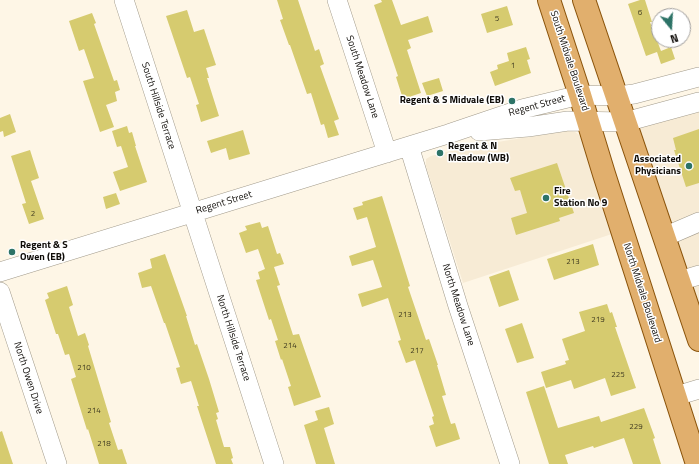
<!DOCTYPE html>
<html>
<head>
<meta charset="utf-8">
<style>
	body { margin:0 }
	#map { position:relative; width:699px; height:464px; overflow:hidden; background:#fef6e6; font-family:"Titillium Web",sans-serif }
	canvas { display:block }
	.north { position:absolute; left:651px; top:8px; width:40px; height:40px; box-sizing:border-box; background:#fff; border:1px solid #9f9d9c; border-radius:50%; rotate:162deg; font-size:11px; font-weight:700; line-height:16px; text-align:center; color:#0e0b07 }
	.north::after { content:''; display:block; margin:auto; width:14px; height:18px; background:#2d7367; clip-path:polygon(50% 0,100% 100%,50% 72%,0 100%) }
</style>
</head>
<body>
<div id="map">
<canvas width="699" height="464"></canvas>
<div class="north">N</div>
</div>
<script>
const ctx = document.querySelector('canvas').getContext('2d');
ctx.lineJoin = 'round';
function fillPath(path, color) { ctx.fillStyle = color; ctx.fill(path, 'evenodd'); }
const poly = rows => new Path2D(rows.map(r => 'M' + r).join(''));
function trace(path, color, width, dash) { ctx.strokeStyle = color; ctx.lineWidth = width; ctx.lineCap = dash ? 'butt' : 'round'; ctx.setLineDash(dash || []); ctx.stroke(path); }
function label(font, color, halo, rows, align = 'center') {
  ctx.font = font + ' "Titillium Web",sans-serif'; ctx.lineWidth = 3; ctx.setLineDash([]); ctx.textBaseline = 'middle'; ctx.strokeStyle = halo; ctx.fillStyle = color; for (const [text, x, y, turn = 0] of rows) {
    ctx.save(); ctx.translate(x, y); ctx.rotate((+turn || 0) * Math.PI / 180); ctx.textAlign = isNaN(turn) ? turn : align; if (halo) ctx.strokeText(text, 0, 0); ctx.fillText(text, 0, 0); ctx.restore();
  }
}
fillPath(poly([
	[699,102,699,340,625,122],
	[567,131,575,132,583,138,615,233,463,283,426,166,426,159,431,156,442,153,491,143]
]), '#f7ebd5');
fillPath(poly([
	[277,0,298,0,315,51,319,49,324,64,320,66,339,119,334,121,339,135,328,138,324,124,321,125,311,93,307,94,290,45,289,45,280,20,283,19],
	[381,0,392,0,401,25,428,16,433,32,408,40,411,48,407,50,421,93,403,99,396,77,398,76,374,5,382,2],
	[640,0,645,0,652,22,650,22,661,51,671,47,675,59,661,64,657,52,646,56,628,4],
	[507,6,513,25,487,33,481,14],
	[187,10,194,32,204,29,216,65,206,68,209,78,207,78,219,116,201,122,196,105,199,104,190,77,187,78,166,16],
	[92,13,96,23,94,24,114,81,117,80,120,90,115,92,117,101,106,105,114,127,100,132,83,81,94,78,84,49,79,51,69,21],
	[526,47,530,59,527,60,531,73,495,86,490,72,498,69,497,65,509,61,507,53],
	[439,78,443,91,427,96,422,83],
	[10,114,16,132,4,137,3,131,0,132,0,118],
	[127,126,129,133,132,132,136,146,135,146,147,182,120,191,113,172,128,167,121,146,117,147,112,131],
	[699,129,699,183,686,187,674,150,676,150,673,138],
	[243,130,250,154,229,160,226,148,211,153,207,141],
	[30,150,39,178,31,181,44,219,29,224,22,204,26,203,11,156],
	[557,163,574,213,559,218,560,221,516,235,511,218,527,213,520,190,515,191,510,178],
	[116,193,120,204,106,209,103,197],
	[382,196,410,286,408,287,426,340,429,339,438,365,437,365,446,395,442,396,451,424,455,423,460,439,436,447,429,426,434,424,432,417,434,416,415,360,406,363,398,341,401,340,388,298,362,307,358,294,382,287,373,260,352,266,349,256,376,247,367,217,357,220,353,208,363,205,362,202],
	[260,222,262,228,268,226,277,254,280,253,284,264,274,267,280,285,277,286,293,335,299,334,321,397,294,406,288,387,291,386,282,359,281,360,275,341,278,340,271,319,269,320,256,280,260,279,258,272,265,269,258,249,246,253,239,233,247,230,245,226],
	[593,244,599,265,554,280,547,259],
	[165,254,187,316,186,316,195,345,197,344,209,379,219,412,216,413,218,419,216,420,224,447,230,447,233,458,231,459,233,464,216,464,197,406,199,406,191,381,181,384,176,368,180,367,165,323,164,323,151,286,142,288,138,273,152,268,150,259],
	[509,270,519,300,499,307,489,277],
	[67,286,73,305,69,307,78,336,85,333,89,345,88,346,111,422,109,423,118,450,122,449,127,464,99,464,88,429,87,430,71,379,76,377,69,354,65,355,58,334,56,334,45,300,49,298,47,293],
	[607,304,610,313,612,312,617,327,615,327,636,388,611,396,605,378,574,389,571,380,546,388,541,372,566,364,565,361,569,360,562,339,585,331,579,312],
	[522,323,534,358,517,363,505,329],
	[544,386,558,428,599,416,601,422,644,408,655,438,653,439,661,464,633,464,624,438,594,448,593,446,565,455,568,464,549,464,526,392],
	[329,407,334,424,324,428,335,464,316,464,304,425,318,420,315,411],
	[2,431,13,464,0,464,0,432]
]), '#d6cb6f');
const minor = poly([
	[124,0,274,464],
	[337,0,387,153],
	[479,131,528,127,568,121,625,122,699,102],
	[409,146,458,306,510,464],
	[664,237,699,222],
	[0,272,448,134,522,109,580,95,617,96,634,94,699,77],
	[679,281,699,275],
	[0,292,57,464],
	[676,396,699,389]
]);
const major = poly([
	[549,0,580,95,604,174,697,464],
	[584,0,699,340]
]);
trace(minor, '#a29b8c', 20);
trace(major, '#8a530a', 24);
trace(minor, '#fff', 19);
trace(major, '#e1af6d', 22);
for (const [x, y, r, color] of [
	[512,101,4,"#2d7367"],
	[440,153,4,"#2d7367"],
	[689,166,4,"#2d7367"],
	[546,198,4,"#2d7367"],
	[12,252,4,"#2d7367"]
]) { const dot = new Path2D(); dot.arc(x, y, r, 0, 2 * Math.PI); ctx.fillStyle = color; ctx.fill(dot); trace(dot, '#fff', 1.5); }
label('8px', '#403b21', null, [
	["6",640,13],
	["5",497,19],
	["1",513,66],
	["2",33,214],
	["213",573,262],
	["213",405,315],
	["219",598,320],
	["214",290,346],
	["217",417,351],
	["210",84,368],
	["225",618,375],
	["214",94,411],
	["229",636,427],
	["218",104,444]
]);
label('10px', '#0e0b07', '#fff', [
	["South Midvale Boulevard",569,61,72],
	["South Meadow Lane",362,77,72],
	["South Hillside Terrace",158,106,72],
	["Regent Street",537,106,-15],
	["Regent Street",224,203,-17],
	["North Midvale Boulevard",642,293,72],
	["North Meadow Lane",458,305,72],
	["North Hillside Terrace",233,338,72],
	["North Owen Drive",28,378,72]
]);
label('bold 10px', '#0e0b07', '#fff', [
	["Regent & S Midvale (EB)",504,101,"right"],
	["Regent & N",448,147],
	["Meadow (WB)",448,159],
	["Associated",681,160,"right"],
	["Physicians",681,172,"right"],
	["Fire",554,192],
	["Station No 9",554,204],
	["Regent & S",20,246],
	["Owen (EB)",20,258]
], 'left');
</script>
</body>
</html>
